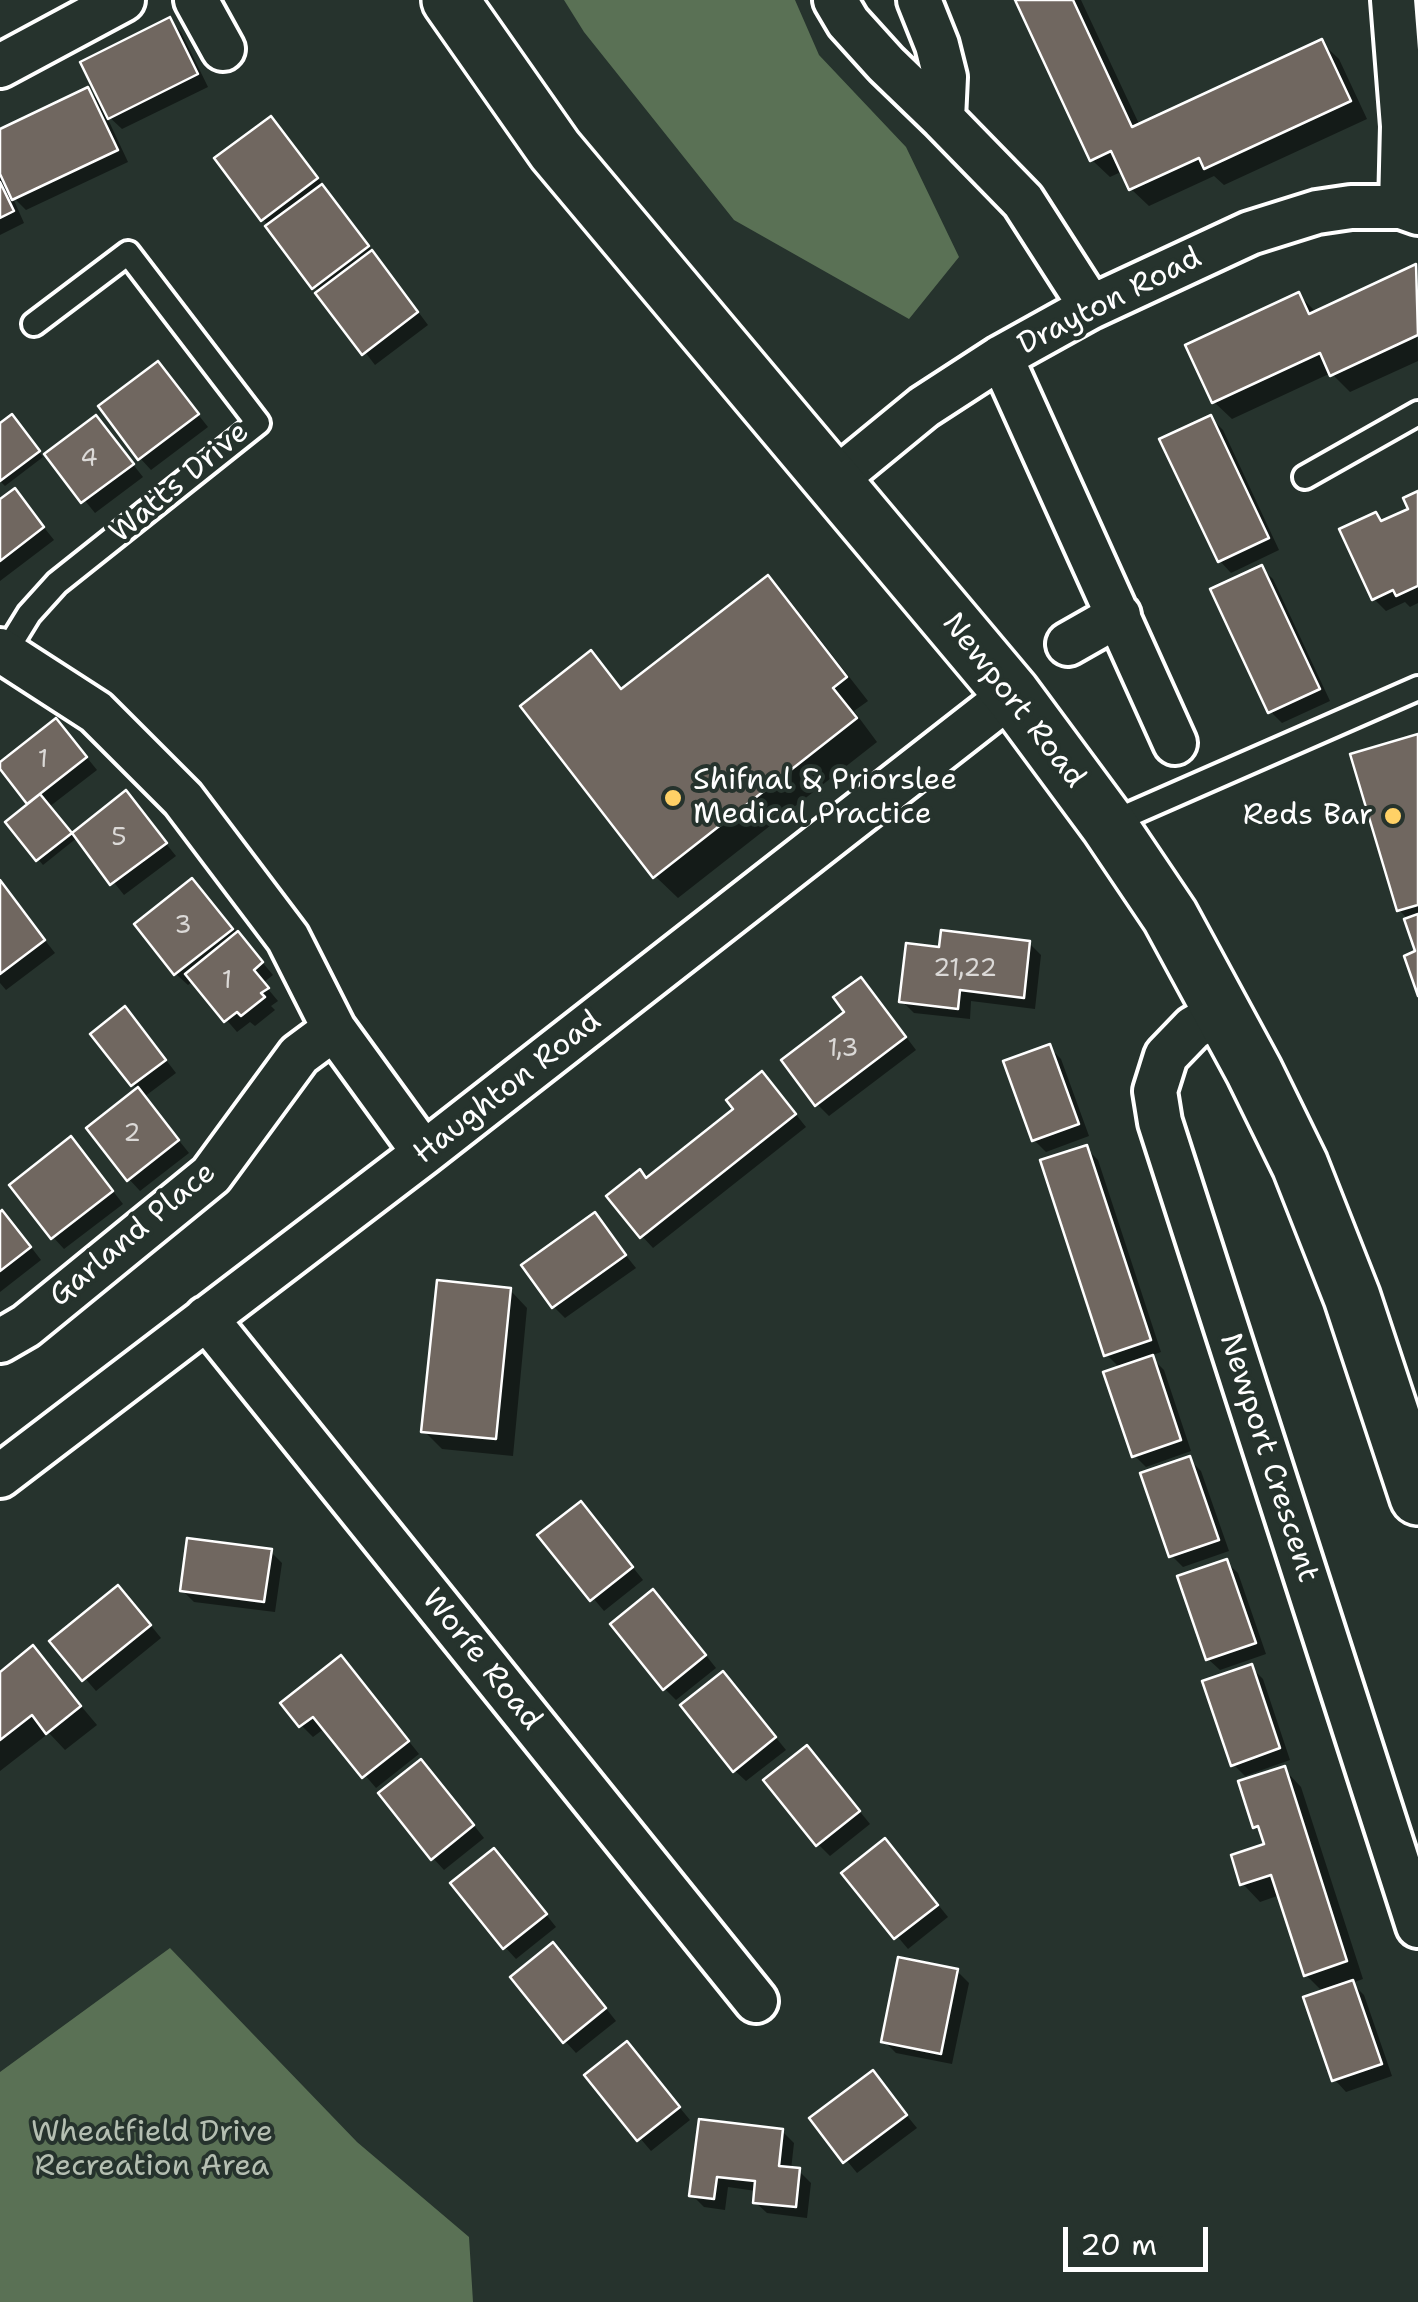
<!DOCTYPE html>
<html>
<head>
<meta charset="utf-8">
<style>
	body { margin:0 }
	#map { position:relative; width:1418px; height:2302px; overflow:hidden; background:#26332d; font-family:"Shantell Sans",sans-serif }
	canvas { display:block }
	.scale { position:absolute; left:1063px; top:2227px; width:145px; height:45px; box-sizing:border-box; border:5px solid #fff; border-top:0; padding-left:12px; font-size:30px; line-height:35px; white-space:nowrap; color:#fff; -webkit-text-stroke:8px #26332d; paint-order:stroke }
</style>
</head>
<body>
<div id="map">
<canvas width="1418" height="2302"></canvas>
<div class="scale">20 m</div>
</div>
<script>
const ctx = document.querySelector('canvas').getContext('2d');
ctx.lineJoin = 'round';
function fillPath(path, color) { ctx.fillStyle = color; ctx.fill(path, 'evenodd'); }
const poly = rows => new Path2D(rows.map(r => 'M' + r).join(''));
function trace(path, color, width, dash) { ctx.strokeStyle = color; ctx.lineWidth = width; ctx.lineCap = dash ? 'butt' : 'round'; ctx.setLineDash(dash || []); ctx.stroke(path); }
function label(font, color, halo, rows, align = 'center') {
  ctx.font = font + ' "Shantell Sans",sans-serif'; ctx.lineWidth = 8; ctx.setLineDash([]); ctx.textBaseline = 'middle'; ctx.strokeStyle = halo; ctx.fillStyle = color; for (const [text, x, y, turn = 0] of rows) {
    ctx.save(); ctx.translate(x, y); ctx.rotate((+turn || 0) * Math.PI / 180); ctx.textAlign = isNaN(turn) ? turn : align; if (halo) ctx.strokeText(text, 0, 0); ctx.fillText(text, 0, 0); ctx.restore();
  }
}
fillPath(poly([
	[564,0,795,0,819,55,906,147,959,257,909,319,734,220,584,32],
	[170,1948,357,2142,469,2237,473,2302,0,2302,0,2072]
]), '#5a7155');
fillPath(poly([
	[1018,0,1081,0,1140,126,1321,42,1339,59,1367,119,1224,185,1214,176,1149,206,1131,189,1123,171,1110,177,1092,160],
	[169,20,181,32,208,87,122,129,105,113,128,162,26,210,12,196,24,223,0,235,0,131,88,90,103,105],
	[282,130,428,325,375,365,263,219],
	[1416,267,1418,361,1350,392,1331,373,1232,419,1214,402,1299,295,1317,313],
	[158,364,208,427,151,470,140,458],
	[96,418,143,477,95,513,47,454],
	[1211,418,1223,430,1279,550,1231,573,1220,561],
	[17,423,43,457,5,486,0,481,0,426],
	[15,491,54,540,0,581,0,502],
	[1418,493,1418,603,1410,607,1405,602,1386,611,1374,599,1375,515,1383,523,1411,510],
	[1261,568,1273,579,1330,701,1282,723,1270,711],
	[768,579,790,601,868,701,854,711,877,742,678,898,655,876,591,653,624,690],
	[67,733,97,770,49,807,72,835,126,794,176,856,124,895,78,837,43,865,8,823,31,804,0,765],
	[1418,736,1418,952,1409,920,1399,910],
	[0,883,55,953,6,990,0,983],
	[204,893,273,975,263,983,278,1001,271,1006,275,1010,255,1026,250,1022,237,1032,193,981,188,985,176,974,138,924],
	[1029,943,1041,955,1035,1009,971,1001,970,1019,914,1013,902,1001,941,950],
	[872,992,916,1050,829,1116,817,1104],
	[136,1021,176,1073,144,1097,189,1153,140,1191,129,1179,138,1090,94,1034],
	[1049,1047,1061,1059,1089,1136,1046,1152,1034,1140],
	[773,1086,806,1127,653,1248,642,1236],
	[1086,1148,1098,1160,1161,1352,1150,1356,1164,1370,1191,1451,1146,1467,1134,1455,1121,1369,1106,1354],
	[82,1151,123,1204,64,1249,53,1237],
	[0,1215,14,1225,41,1260,0,1292],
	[594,1216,636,1268,565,1318,554,1307],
	[510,1290,527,1308,513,1456,442,1449,424,1431],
	[1189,1459,1201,1471,1229,1551,1183,1567,1171,1555],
	[592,1516,643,1580,604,1611,541,1536],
	[270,1551,282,1563,275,1612,194,1602,182,1590],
	[1226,1562,1238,1573,1266,1654,1220,1670,1208,1659],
	[130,1600,161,1638,96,1691,53,1641],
	[665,1604,716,1668,676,1700,664,1688],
	[33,1649,97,1725,65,1750,49,1733,0,1771,0,1675],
	[1251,1667,1263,1679,1290,1760,1245,1776,1233,1764],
	[352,1670,419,1754,376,1788,325,1728,313,1737,301,1725],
	[734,1686,786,1750,746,1781,734,1770],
	[818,1760,870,1824,830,1856,818,1844],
	[1284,1769,1301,1787,1363,1979,1352,1983,1364,1995,1392,2076,1346,2092,1335,2080,1324,1993,1306,1975,1280,1895,1260,1902,1243,1884,1267,1846,1264,1835,1255,1826],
	[433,1774,484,1838,444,1870,433,1858],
	[896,1853,948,1917,908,1949,845,1874],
	[505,1863,556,1927,516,1959,505,1947],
	[565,1957,616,2021,576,2053,565,2041],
	[957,1971,969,1983,952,2064,896,2053,884,2041],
	[627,2044,690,2120,651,2151,587,2076],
	[872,2073,917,2128,857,2173,812,2118],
	[701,2121,782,2131,794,2143,791,2170,799,2171,811,2183,807,2218,767,2213,755,2202,756,2191,728,2187,725,2210,704,2207,692,2195]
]), '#0007');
const building = poly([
	[1015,0,1073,0,1132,127,1322,39,1351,101,1204,169,1199,158,1129,190,1111,151,1090,161,1015,0],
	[170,17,198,74,108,119,80,62,170,17],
	[88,87,118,150,12,200,0,174,0,129,88,87],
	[271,116,318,178,261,221,214,158,271,116],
	[0,182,14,211,0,218,0,182],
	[322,184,369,246,312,289,265,226,322,184],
	[372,250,418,312,362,355,315,293,372,250],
	[1416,264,1418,335,1330,376,1320,353,1212,403,1185,345,1299,292,1309,314,1416,264],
	[158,361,199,414,138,460,98,406,158,361],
	[12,414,40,451,0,481,0,423,12,414],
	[96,415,134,464,81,503,44,454,96,415],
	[1211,415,1269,538,1218,562,1159,439,1211,415],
	[15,488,44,527,0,561,0,499,15,488],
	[1418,491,1418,586,1396,596,1393,590,1372,600,1339,529,1376,512,1381,521,1408,509,1403,498,1418,491],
	[1262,565,1320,689,1268,713,1210,589,1262,565],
	[768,575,847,677,833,688,857,718,653,878,520,706,591,650,621,689,768,575],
	[56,718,87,757,27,804,0,769,0,762,56,718],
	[1418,734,1418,905,1397,911,1350,754,1418,734],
	[126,790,167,843,110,885,72,833,126,790],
	[40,794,72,833,36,861,5,822,40,794],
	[192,878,233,929,174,975,134,924,192,878],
	[0,880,45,940,0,974,0,880],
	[1418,914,1418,996,1404,956,1415,951,1404,919,1418,914],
	[941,930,1030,941,1024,998,960,990,958,1009,899,1002,906,943,939,947,941,930],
	[238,931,263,962,254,970,269,988,261,993,265,997,241,1016,237,1012,224,1022,185,974,238,931],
	[861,977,906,1037,815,1106,781,1060,844,1012,833,997,861,977],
	[125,1006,166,1060,131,1086,90,1034,125,1006],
	[1050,1044,1079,1124,1032,1141,1003,1061,1050,1044],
	[762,1071,796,1114,640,1238,606,1196,640,1169,646,1178,733,1109,726,1100,762,1071],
	[138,1087,179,1140,127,1181,86,1128,138,1087],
	[71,1136,113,1191,51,1239,9,1185,71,1136],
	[1087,1145,1151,1340,1104,1356,1040,1160,1087,1145],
	[2,1210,31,1247,0,1271,0,1212,2,1210],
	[595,1212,626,1255,552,1308,521,1265,595,1212],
	[437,1280,511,1288,496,1439,421,1432,437,1280],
	[1153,1355,1181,1440,1132,1457,1103,1372,1153,1355],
	[1190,1456,1219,1540,1169,1557,1140,1473,1190,1456],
	[581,1501,633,1567,590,1601,537,1535,581,1501],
	[187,1538,272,1549,264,1602,180,1591,187,1538],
	[1227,1559,1256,1643,1206,1660,1177,1576,1227,1559],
	[118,1585,151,1625,82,1681,49,1641,118,1585],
	[653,1589,706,1655,663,1690,610,1624,653,1589],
	[33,1645,81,1706,46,1734,32,1715,0,1740,0,1672,33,1645],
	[341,1655,409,1741,362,1778,313,1717,299,1727,280,1703,341,1655],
	[1252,1664,1280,1748,1231,1766,1202,1681,1252,1664],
	[723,1671,776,1737,733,1772,680,1705,723,1671],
	[807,1745,860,1811,816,1846,763,1780,807,1745],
	[421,1759,474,1825,431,1860,378,1793,421,1759],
	[1285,1766,1347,1961,1304,1976,1271,1875,1240,1885,1231,1855,1264,1844,1258,1826,1253,1828,1238,1781,1285,1766],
	[885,1838,938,1905,894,1939,841,1873,885,1838],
	[494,1848,547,1914,503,1949,450,1883,494,1848],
	[553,1942,606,2008,563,2043,510,1977,553,1942],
	[898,1957,958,1969,941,2054,881,2042,898,1957],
	[1353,1980,1382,2064,1332,2081,1303,1997,1353,1980],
	[627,2041,680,2107,637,2141,584,2075,627,2041],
	[873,2070,907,2115,843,2163,809,2118,873,2070],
	[699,2119,783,2129,779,2166,800,2168,796,2207,753,2203,755,2181,717,2177,714,2199,689,2196,699,2119]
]);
fillPath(building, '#706760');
trace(building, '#fff', 2.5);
const lane = poly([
	[1305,477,1418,413],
	[5,653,29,614,57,583,258,423,128,253,34,324],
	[1108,824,1418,688]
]);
const street = poly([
	[196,0,223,49],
	[835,0,848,22,886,64,943,119],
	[919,0,937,45,945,77,943,119,1023,201,1091,307],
	[1393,0,1403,126,1401,207],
	[0,66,123,0],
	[1001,357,1175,743],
	[835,480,924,407,1001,357,1091,307,1250,233,1317,212,1351,207,1401,207,1418,213],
	[1068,644,1119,615],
	[0,650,96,712,183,799,288,938,334,1029,424,1153],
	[1221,1012,1193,1028,1166,1056,1155,1091,1160,1122,1418,1926],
	[206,1318,756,2001],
	[0,1341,26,1326,211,1175,299,1055,334,1029],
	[0,1476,424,1153,1012,694]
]);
const secondary = poly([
	[450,0,555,150,1012,694,1108,824,1170,916,1254,1071,1300,1165,1352,1297,1418,1497]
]);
trace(lane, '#fff', 30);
trace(street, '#fff', 50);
trace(secondary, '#fff', 62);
trace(lane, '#26332d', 22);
trace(street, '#26332d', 42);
trace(secondary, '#26332d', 55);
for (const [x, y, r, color] of [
	[673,798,10,"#ffd166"],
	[1393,816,10,"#ffd166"]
]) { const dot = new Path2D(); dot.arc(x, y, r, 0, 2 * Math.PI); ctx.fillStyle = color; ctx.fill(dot); trace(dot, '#26332d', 4); }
label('25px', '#dbd9d7', null, [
	["4",89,459],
	["1",43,760],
	["5",119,838],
	["3",183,926],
	["21,22",965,969],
	["1",227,981],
	["1,3",843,1049],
	["2",132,1134]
]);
label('30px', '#fff', '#26332d', [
	["Drayton Road",1110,302,-27],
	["Watts Drive",180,483,-40],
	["Newport Road",1013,701,52],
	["Haughton Road",508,1088,-38],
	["Garland Place",133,1235,-40],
	["Newport Crescent",1268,1458,72],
	["Worfe Road",481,1660,51]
]);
label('30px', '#fff', '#26332d', [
	["Shifnal & Priorslee",693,781],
	["Medical Practice",693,815],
	["Reds Bar",1373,816,"right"]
], 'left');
label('30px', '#b5bfb2', '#26332d', [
	["Wheatfield Drive",152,2133],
	["Recreation Area",152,2167]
]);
</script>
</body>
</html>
